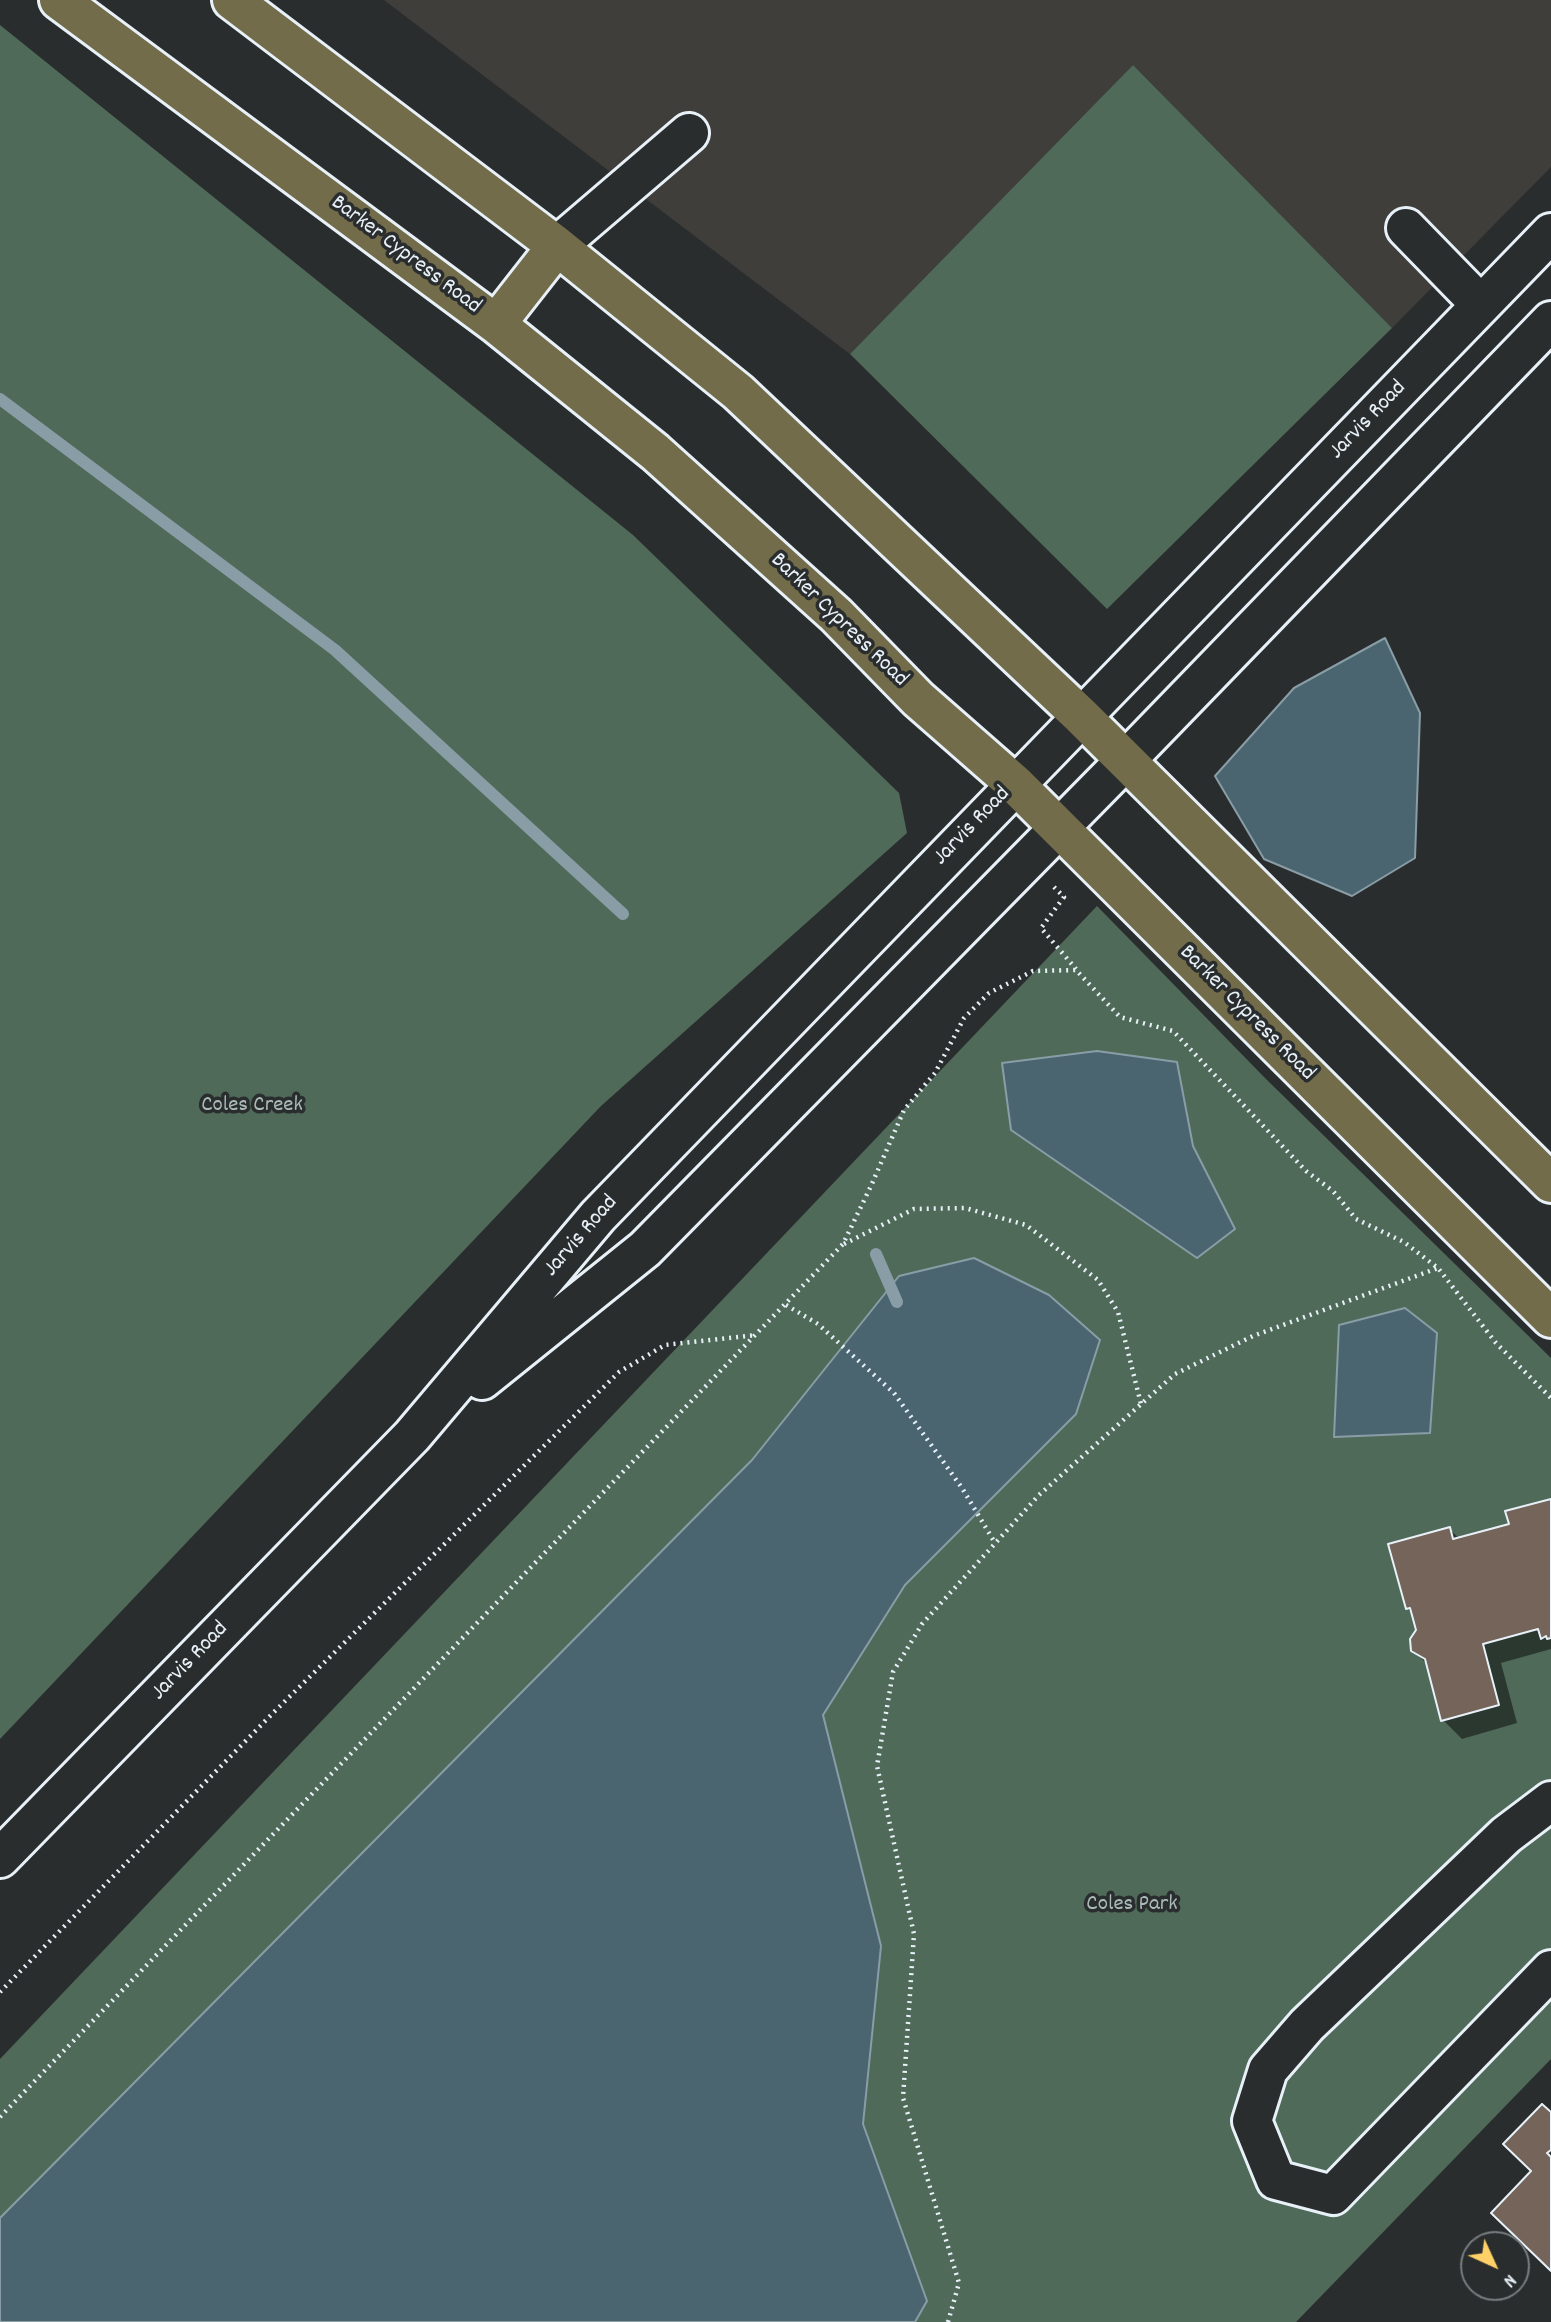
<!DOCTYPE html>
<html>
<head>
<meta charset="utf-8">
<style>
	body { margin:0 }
	#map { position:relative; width:1551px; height:2322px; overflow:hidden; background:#2a2d2e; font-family:Dekko,sans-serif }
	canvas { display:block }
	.north { position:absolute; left:1460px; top:2231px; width:70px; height:70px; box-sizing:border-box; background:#2a2d2e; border:2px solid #767b7f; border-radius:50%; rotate:135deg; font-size:19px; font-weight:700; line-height:28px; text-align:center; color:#e8f1f8 }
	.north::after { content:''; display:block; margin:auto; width:24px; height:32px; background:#ffd166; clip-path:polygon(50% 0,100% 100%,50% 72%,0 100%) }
</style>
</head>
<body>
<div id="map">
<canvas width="1551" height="2322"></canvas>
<div class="north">N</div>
</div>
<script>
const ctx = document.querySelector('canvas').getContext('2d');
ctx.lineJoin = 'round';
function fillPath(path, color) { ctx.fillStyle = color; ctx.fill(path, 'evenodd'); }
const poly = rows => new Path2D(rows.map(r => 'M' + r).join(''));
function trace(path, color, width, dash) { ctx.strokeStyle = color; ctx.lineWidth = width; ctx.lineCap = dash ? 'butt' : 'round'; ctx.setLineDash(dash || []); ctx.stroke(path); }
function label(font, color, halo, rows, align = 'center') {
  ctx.font = font + ' Dekko,sans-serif'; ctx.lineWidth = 7; ctx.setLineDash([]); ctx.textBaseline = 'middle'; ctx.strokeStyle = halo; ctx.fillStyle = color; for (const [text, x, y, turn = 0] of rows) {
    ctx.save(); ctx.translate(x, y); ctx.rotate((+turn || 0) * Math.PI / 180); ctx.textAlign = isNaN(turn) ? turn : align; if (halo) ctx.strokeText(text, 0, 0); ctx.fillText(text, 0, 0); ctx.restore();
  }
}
fillPath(poly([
	[384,0,1551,0,1551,167,1392,328,1133,65,850,354]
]), '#403e3b');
fillPath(poly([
	[0,25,633,535,899,793,907,833,601,1106,0,1739],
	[1133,65,1392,328,1107,609,850,354],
	[1097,906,1266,1079,1551,1358,1551,2059,1296,2322,0,2322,0,2059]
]), '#506a59');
const water = poly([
	[1385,638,1420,713,1415,858,1352,896,1264,859,1215,776,1294,688,1385,638],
	[1097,1051,1177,1062,1193,1146,1235,1229,1197,1258,1011,1130,1002,1063,1097,1051],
	[974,1258,1049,1295,1100,1340,1076,1414,905,1585,823,1715,881,1946,863,2124,927,2301,915,2322,0,2322,0,2218,752,1460,899,1276,974,1258],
	[1405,1308,1437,1333,1430,1433,1334,1437,1339,1325,1405,1308]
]);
fillPath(water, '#4a656f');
trace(water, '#899da6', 2);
fillPath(poly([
	[1551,1501,1551,1649,1501,1663,1517,1723,1462,1739,1443,1720,1429,1666,1413,1650,1418,1630,1414,1616,1407,1608,1449,1529,1460,1539,1511,1525]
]), '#0007');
trace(poly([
	[0,399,335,650,623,914],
	[876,1254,897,1302]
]), '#899da6', 12);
const building = poly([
	[1551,1499,1551,1638,1547,1639,1546,1636,1541,1639,1538,1629,1483,1644,1499,1705,1441,1721,1425,1659,1411,1651,1410,1639,1416,1630,1410,1608,1406,1609,1388,1544,1450,1527,1453,1539,1509,1524,1505,1511,1551,1499],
	[1542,2104,1551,2112,1551,2150,1547,2153,1551,2157,1551,2271,1491,2213,1531,2171,1503,2144,1542,2104]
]);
fillPath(building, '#74645a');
trace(building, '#e8f1f8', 2);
const minor = poly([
	[1406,228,1481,305],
	[557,246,689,133],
	[482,1380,645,1249,1126,760,1551,321],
	[1551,1801,1506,1835,1307,2025,1268,2070,1252,2121,1276,2180,1333,2195,1551,1970],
	[0,1858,412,1436,598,1216,1551,233]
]);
const major = poly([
	[59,0,496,324,655,452,836,615,918,699,1015,784,1551,1318],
	[232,0,557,246,738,392,1081,716,1551,1183],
	[496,324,557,246]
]);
trace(minor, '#e8f1f8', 44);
trace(major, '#e8f1f8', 44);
trace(poly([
	[1054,887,1064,897,1041,928,1076,969],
	[844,1244,914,1209,965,1208,1026,1225,1098,1280,1118,1312,1141,1404],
	[786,1305,818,1324,894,1393,962,1488,995,1543],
	[0,1992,272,1714,619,1372,665,1345,756,1335],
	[0,2117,843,1244,871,1186,904,1110,935,1073,964,1018,989,993,1033,971,1076,970,1120,1017,1173,1031,1306,1171,1333,1191,1356,1219,1404,1242,1438,1268,1496,1343,1551,1398],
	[948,2322,959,2283,903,2098,914,1934,877,1766,893,1672,922,1624,1039,1495,1175,1374,1253,1336,1438,1268]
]), '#e8f1f8', 4.5, [2, 5]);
trace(minor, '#2a2d2e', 38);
trace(major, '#726c4b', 38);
label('23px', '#e8f1f8', '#2a2d2e', [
	["Barker Cypress Road",405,256,37],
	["Jarvis Road",1369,421,-46],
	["Barker Cypress Road",838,621,44],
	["Jarvis Road",973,827,-46],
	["Barker Cypress Road",1246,1014,45],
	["Jarvis Road",582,1237,-49],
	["Jarvis Road",191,1662,-46]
]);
label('23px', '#abbbb8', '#2a2d2e', [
	["Coles Creek",252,1107],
	["Coles Park",1132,1906]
]);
</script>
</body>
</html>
